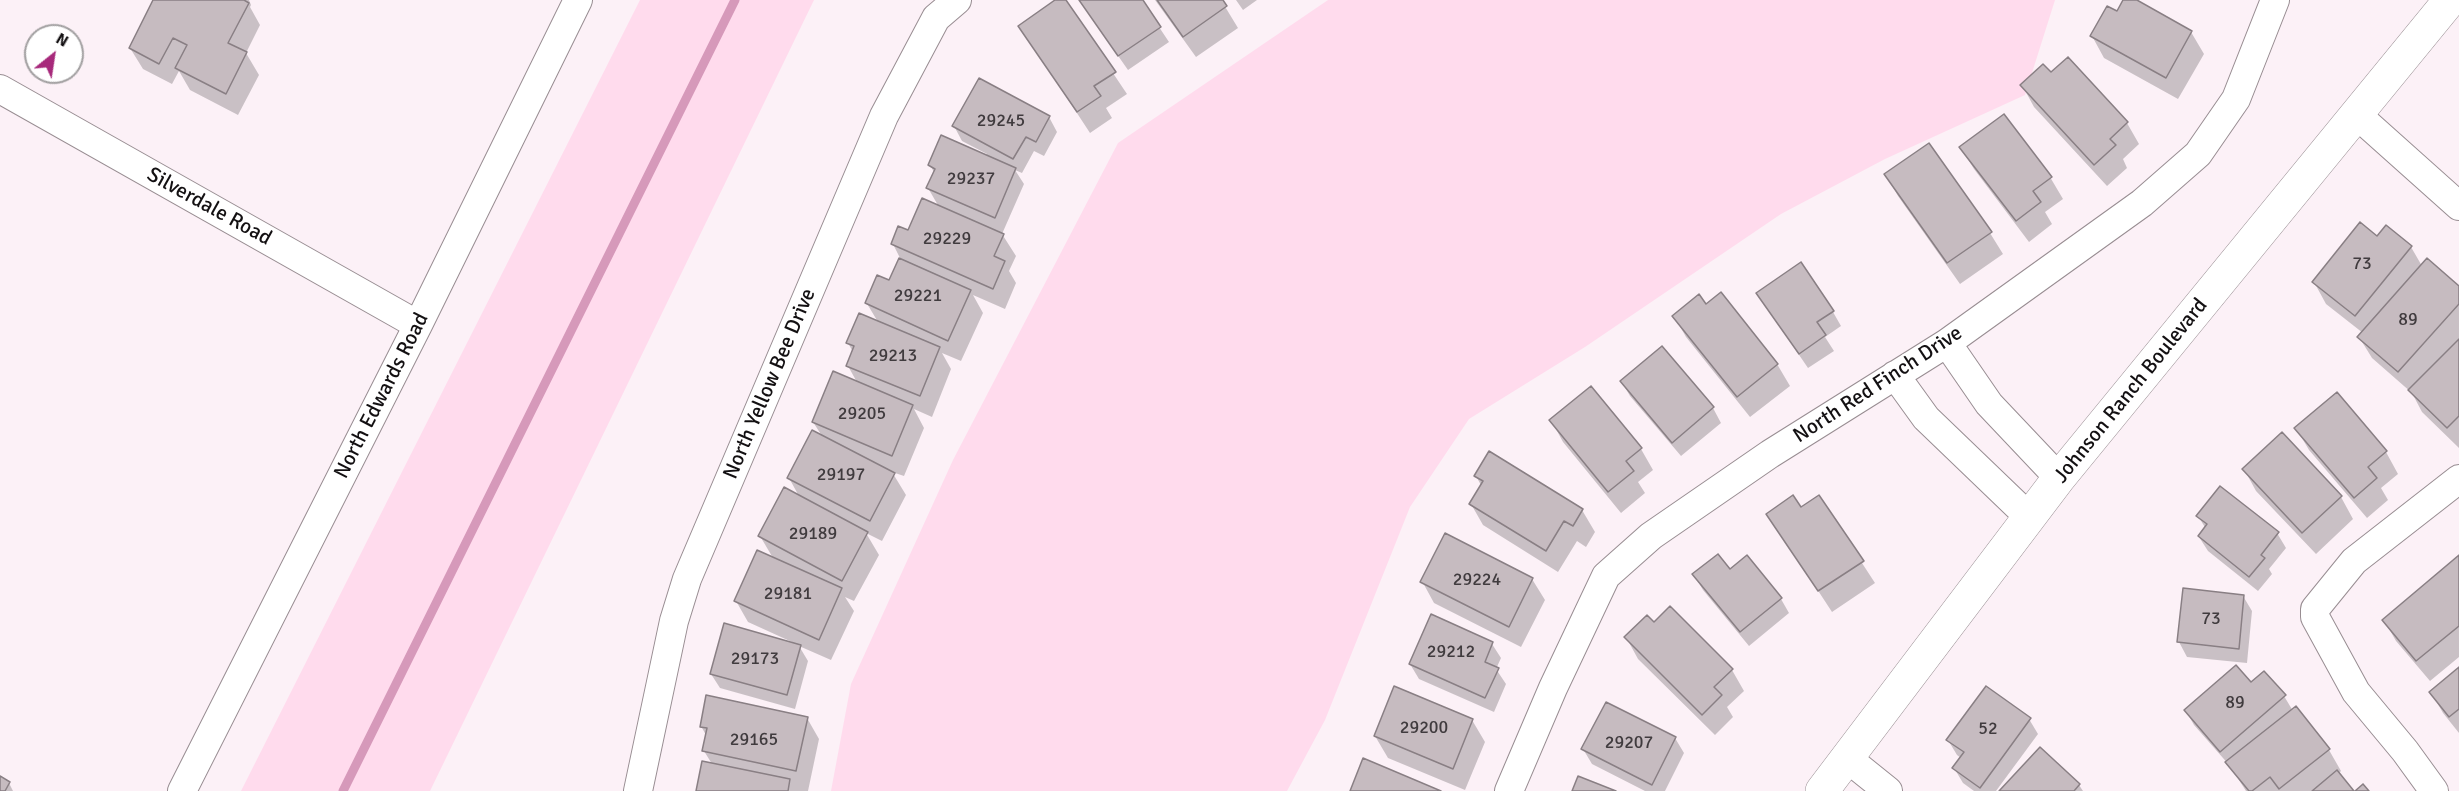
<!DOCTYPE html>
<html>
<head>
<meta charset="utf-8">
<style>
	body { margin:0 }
	#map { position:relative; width:2459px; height:791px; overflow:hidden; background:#fcf1f7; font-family:Signika,sans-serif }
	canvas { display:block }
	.north { position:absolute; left:24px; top:24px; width:60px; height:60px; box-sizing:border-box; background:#fff; border:2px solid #a19fa0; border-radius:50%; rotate:30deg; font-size:16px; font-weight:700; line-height:24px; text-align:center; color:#131012 }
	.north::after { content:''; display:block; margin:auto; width:21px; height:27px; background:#a7297b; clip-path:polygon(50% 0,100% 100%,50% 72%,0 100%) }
</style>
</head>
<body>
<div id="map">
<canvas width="2459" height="791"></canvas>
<div class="north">N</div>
</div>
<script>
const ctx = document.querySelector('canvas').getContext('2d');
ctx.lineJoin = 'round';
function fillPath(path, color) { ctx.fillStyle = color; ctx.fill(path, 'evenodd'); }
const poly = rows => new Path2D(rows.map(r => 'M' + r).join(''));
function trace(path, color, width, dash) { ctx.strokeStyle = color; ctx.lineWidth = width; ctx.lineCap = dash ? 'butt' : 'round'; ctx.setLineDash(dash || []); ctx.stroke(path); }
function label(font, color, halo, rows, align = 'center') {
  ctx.font = font + ' Signika,sans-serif'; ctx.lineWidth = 4.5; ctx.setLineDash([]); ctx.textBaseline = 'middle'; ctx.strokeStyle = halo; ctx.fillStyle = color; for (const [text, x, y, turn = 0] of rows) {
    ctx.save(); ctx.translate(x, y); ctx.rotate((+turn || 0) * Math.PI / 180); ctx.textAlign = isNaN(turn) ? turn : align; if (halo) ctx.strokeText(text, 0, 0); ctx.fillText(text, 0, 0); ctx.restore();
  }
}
fillPath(poly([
	[640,0,814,0,430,791,241,791],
	[1328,0,2055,0,2025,95,1885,159,1781,214,1585,347,1469,419,1410,507,1325,720,1287,791,831,791,851,684,953,460,1118,143]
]), '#ffdbed');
fillPath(poly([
	[155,0,249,0,251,5,250,7,260,25,246,53,259,75,238,115,190,90,179,71,172,84,143,69,130,48],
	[1058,0,1064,0,1127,94,1106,108,1112,118,1090,133,1020,26],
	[1079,0,1141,0,1169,42,1128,70],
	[1155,0,1221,0,1238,28,1196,57],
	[1236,0,1257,0,1243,10],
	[2124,0,2134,0,2191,32,2204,54,2178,99,2104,58,2092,36,2117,13],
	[2051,74,2127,123,2139,144,2123,159,2127,168,2107,186,2034,107,2022,85],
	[1049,117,1057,132,1044,156,1034,151,1022,173,1015,170,1024,184,1002,234,1016,256,1009,271,1016,283,1005,309,973,295,983,313,961,361,942,353,951,369,932,417,914,409,924,428,904,476,892,472,906,495,882,541,866,533,879,555,854,601,845,597,854,611,831,660,799,646,808,661,795,709,720,688,711,674,791,644,792,642,748,622,736,601,773,558,760,536,800,498,789,478,822,436,813,422,858,384,848,366,853,352,848,343,878,322,866,302,889,282,900,258,893,244,939,207,928,188,935,174,930,165,986,157,987,154,962,141,954,126],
	[1961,148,2050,177,2063,199,2045,212,2052,224,2029,242,1974,169],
	[1886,175,1990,233,2003,254,1960,284,1898,196],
	[2377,238,2411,247,2422,266,2459,288,2459,448,2422,412,2412,393,2372,358,2359,337,2363,333,2326,304,2314,282],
	[1706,306,1777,364,1790,386,1750,417,1686,337,1674,316],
	[1767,308,1833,312,1841,326,1825,337,1834,351,1808,368],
	[1622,382,1713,408,1721,423,1681,456,1630,396],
	[2337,394,2386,452,2398,474,2381,488,2388,500,2367,518,2309,450,2296,428],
	[1551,420,1641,449,1653,470,1638,482,1645,493,1621,513,1563,442],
	[2282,434,2341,497,2353,519,2316,554,2256,491,2244,469],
	[1476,476,1582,510,1595,532,1586,547,1577,541,1558,572,1483,525,1471,504,1482,487],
	[1819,497,1875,583,1832,612,1768,514,1800,509],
	[2198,516,2277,533,2286,548,2269,569,2272,574,2258,591,2208,551,2199,537,2206,529],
	[2459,557,2459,657,2430,681,2396,641,2384,620],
	[1694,575,1781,599,1789,613,1749,646,1703,590],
	[1532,579,1545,600,1521,647,1434,603,1422,581],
	[2243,596,2252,611,2247,663,2187,657,2179,642],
	[1654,624,1732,670,1744,691,1727,707,1733,717,1715,735,1638,659,1626,637],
	[1492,644,1501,658,1496,669,1506,684,1494,712,1419,679,1410,664],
	[2459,669,2459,733,2443,713,2431,692],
	[2250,684,2284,696,2293,711,2296,708,2329,750,2341,771,2338,774,2352,791,2246,791,2230,766,2194,725,2186,711],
	[1606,704,1675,738,1684,753,1665,791,1645,791,1592,764,1583,749],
	[807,718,819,739,808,791,698,791,712,764,704,751,707,737,701,726],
	[2029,719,2038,734,1996,791,1974,791,1963,783,1954,768,1961,758,1957,755,1948,740],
	[1472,720,1485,742,1465,790,1388,758,1375,736],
	[0,778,9,783,13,791,0,791],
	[2079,785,2083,791,2001,791]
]), '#0003');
trace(poly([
	[343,791,735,0]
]), '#d699ba', 9);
const building = poly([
	[153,0,244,0,249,3,228,43,247,52,226,94,175,68,187,45,173,38,159,64,129,48,153,0],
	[1055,0,1066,0,1116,72,1094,86,1101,96,1077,112,1018,26,1055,0],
	[1079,0,1143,0,1161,27,1118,56,1079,0],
	[1157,0,1223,0,1227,6,1183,37,1157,0],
	[2123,0,2137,0,2192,31,2166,78,2090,36,2107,6,2117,11,2123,0],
	[2068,57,2128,122,2110,139,2116,145,2094,165,2020,85,2043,64,2051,72,2068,57],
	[979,78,1050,116,1036,142,1026,137,1013,159,952,126,979,78],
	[2004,114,2052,177,2033,191,2041,202,2016,221,1959,147,2004,114],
	[941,135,1016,168,995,218,926,188,935,169,928,165,941,135],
	[1929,143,1992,232,1947,263,1884,174,1929,143],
	[922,198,1004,234,994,256,1005,261,993,289,891,244,898,226,908,230,922,198],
	[2360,222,2377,236,2386,225,2412,246,2355,316,2312,282,2360,222],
	[899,258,971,290,948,341,865,303,877,275,889,280,899,258],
	[2427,258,2459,286,2459,304,2398,372,2357,337,2427,258],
	[1801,262,1834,311,1817,322,1826,335,1799,354,1756,293,1801,262],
	[1721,292,1778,364,1737,397,1672,316,1699,294,1706,304,1721,292],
	[859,313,940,347,920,396,846,366,854,346,846,343,859,313],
	[2459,339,2459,416,2447,428,2408,390,2459,339],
	[1662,346,1714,407,1672,443,1620,381,1662,346],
	[833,371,913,405,892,456,812,422,833,371],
	[1591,386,1642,448,1626,461,1634,471,1608,492,1549,420,1591,386],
	[2337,392,2387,451,2368,467,2377,478,2354,498,2294,428,2337,392],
	[812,430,895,473,870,521,787,478,812,430],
	[2282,432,2342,496,2302,533,2242,469,2282,432],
	[1489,451,1583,509,1573,526,1564,521,1546,551,1469,504,1483,481,1474,476,1489,451],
	[2220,486,2279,532,2261,555,2265,558,2249,577,2198,536,2207,524,2196,516,2220,486],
	[784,487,868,532,842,581,758,536,784,487],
	[1793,495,1801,507,1819,495,1864,561,1818,591,1766,514,1793,495],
	[1445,533,1533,578,1509,627,1420,582,1445,533],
	[757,550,842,588,819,640,734,601,757,550],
	[1718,554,1730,569,1747,555,1782,598,1740,632,1692,574,1718,554],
	[2459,555,2459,626,2416,661,2382,620,2459,555],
	[2183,588,2244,595,2239,649,2177,642,2183,588],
	[1670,606,1733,669,1714,687,1722,695,1702,715,1624,637,1647,615,1654,622,1670,606],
	[1431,614,1493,642,1485,662,1499,668,1485,698,1409,664,1431,614],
	[724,623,801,645,787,695,710,674,724,623],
	[2236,665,2251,682,2264,671,2286,695,2220,752,2184,710,2236,665],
	[2459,667,2459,709,2449,717,2429,692,2459,667],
	[1394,686,1473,719,1453,769,1374,736,1394,686],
	[1986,686,2031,718,1980,788,1952,768,1964,752,1946,740,1986,686],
	[706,695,808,717,796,771,702,751,707,728,700,727,706,695],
	[1606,702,1676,737,1652,785,1581,749,1606,702],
	[2296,706,2330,749,2279,789,2270,777,2252,791,2249,791,2225,762,2296,706],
	[2040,747,2080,784,2074,791,1999,791,2040,747],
	[1363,758,1441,791,1350,791,1363,758],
	[702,761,790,779,788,791,696,791,702,761],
	[2337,770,2354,791,2312,791,2337,770],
	[0,776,10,782,5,791,0,791,0,776],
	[1578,776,1616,791,1572,791,1578,776],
	[2363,784,2369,791,2355,791,2363,784]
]);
fillPath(building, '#c6bbc0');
trace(building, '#897f84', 1.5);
const street = poly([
	[0,89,418,325],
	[2356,114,2459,206],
	[1947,343,1989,404,2059,478],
	[1895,375,1926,418,2029,517],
	[1847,758,1888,791],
	[182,791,418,325,578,0],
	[638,791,674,621,687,579,884,116,936,18,957,0],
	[1509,791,1553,688,1606,576,1651,536,1770,454,1947,343,2142,203,2198,154,2236,99,2275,0],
	[2434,791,2405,751,2356,692,2315,617,2315,609,2354,561,2459,479]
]);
const secondary = poly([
	[1822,791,2059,478,2450,0]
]);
trace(street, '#988d92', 30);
trace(secondary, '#988d92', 34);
trace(street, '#fff', 28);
trace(secondary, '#fff', 33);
label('18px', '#403b3e', null, [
	["29245",1001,121],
	["29237",971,179],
	["29229",947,239],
	["73",2362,264],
	["29221",918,296],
	["89",2408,320],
	["29213",893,356],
	["29205",862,414],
	["29197",841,475],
	["29189",813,534],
	["29224",1477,580],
	["29181",788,594],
	["73",2211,619],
	["29212",1451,652],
	["29173",755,659],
	["89",2235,703],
	["29200",1424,728],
	["52",1988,729],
	["29165",754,740],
	["29207",1629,743]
]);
label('21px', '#131012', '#fff', [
	["Silverdale Road",209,207,29],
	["North Yellow Bee Drive",770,384,-67],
	["North Red Finch Drive",1878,385,-33],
	["Johnson Ranch Boulevard",2131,391,-51],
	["North Edwards Road",382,396,-63]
]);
</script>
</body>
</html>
